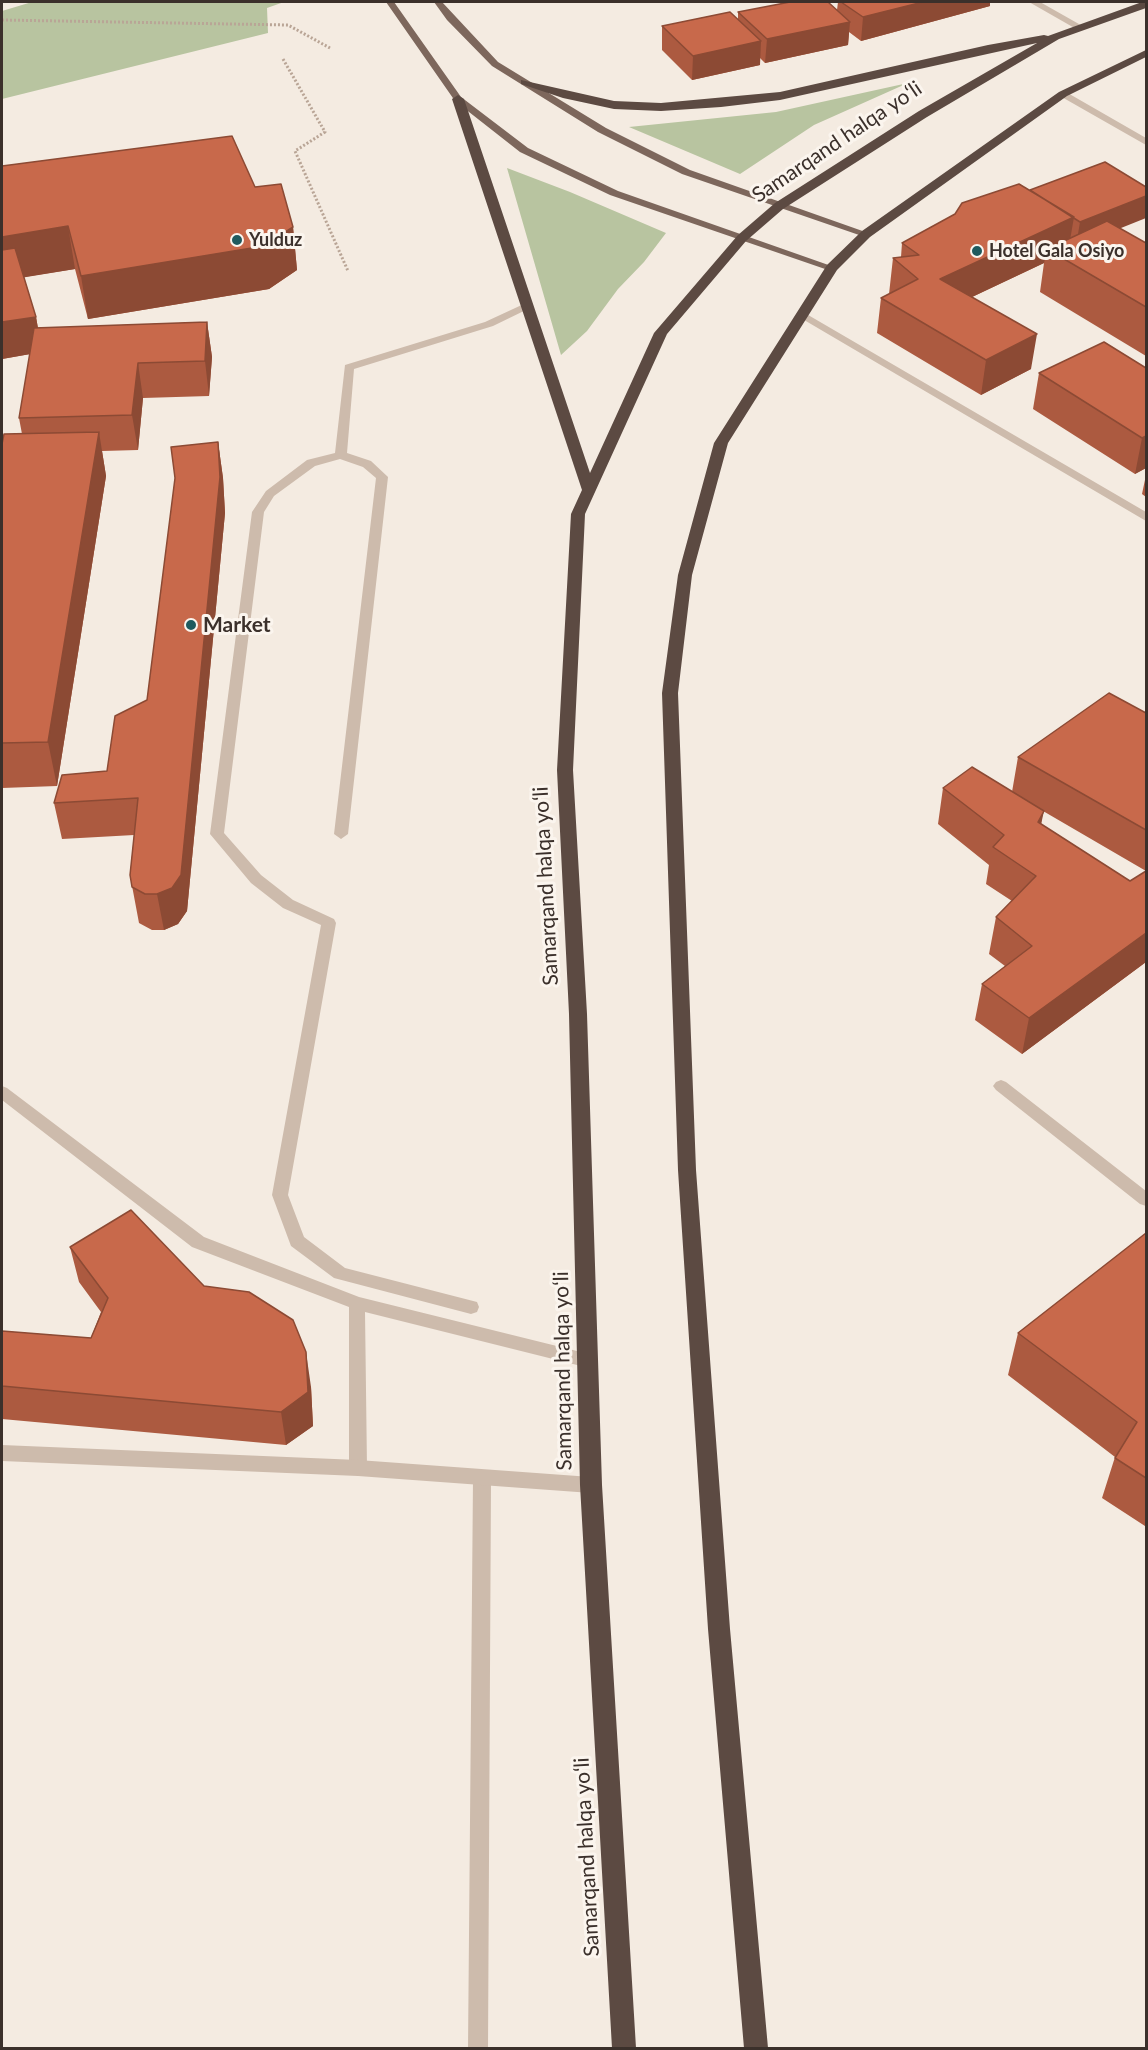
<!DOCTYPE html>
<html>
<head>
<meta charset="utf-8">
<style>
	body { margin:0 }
	#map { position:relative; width:1148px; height:2050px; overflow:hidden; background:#f4ebe1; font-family:Lato,sans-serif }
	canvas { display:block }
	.frame { position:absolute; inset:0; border:3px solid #3b302b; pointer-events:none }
</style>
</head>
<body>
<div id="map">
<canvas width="1148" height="2050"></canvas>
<div class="frame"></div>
</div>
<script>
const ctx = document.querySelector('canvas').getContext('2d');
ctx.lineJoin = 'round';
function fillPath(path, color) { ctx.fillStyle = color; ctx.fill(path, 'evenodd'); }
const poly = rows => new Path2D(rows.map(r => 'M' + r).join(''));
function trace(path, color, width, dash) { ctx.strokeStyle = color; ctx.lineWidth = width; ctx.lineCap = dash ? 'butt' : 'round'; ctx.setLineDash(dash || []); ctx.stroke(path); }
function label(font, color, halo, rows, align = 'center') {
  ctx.font = font + ' Lato,sans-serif'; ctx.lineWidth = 6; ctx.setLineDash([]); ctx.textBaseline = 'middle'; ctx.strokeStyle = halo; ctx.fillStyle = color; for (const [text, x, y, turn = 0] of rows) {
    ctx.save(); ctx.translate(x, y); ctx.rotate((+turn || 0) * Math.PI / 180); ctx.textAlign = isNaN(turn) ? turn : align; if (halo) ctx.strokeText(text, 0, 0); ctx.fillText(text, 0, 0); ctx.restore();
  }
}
fillPath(poly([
	[32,2,284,2,267,8,268,33,2,99,2,11],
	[908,83,814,125,740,174,629,127,776,112],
	[507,168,570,192,666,233,644,262,618,289,587,331,561,355]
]), '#b8c4a0');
trace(poly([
	[2,20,288,25,330,48],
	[283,59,325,132,295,151,348,271]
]), '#b9a596', 3, [2, 2]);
fillPath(poly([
	[1060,92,1066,92,1146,138,1146,145,1060,96,1060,92],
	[526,303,530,304,530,308,493,326,354,369,347,453,371,461,388,477,348,834,341,839,334,834,376,478,363,467,340,459,315,466,274,496,264,512,224,833,261,875,293,900,334,919,336,923,288,1195,304,1237,345,1268,477,1302,479,1307,477,1312,471,1314,334,1278,291,1246,272,1195,321,925,283,908,251,883,210,834,252,512,266,491,307,460,335,453,345,365,485,322,526,303],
	[803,312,1146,512,1146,521,799,317,799,313,803,312],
	[2,1086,7,1088,204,1237,359,1297,589,1354,595,1356,597,1361,595,1366,589,1368,365,1312,367,1468,364,1473,358,1476,352,1473,349,1468,349,1307,192,1247,2,1100,2,1086],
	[482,1471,488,1474,491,1479,488,2048,468,2048,473,1479,476,1474,482,1471]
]), '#cdbbac');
fillPath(poly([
	[1029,2,1040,2,1086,28,1078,30,1029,2],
	[1001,1080,1006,1082,1146,1191,1146,1206,1140,1204,996,1090,993,1086,996,1082,1001,1080],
	[2,1445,358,1460,591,1477,597,1480,600,1485,597,1490,591,1493,358,1476,2,1461,2,1445]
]), '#cdbbac');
fillPath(poly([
	[386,2,394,2,461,97,528,148,618,191,837,268,828,270,610,195,520,152,455,101,386,2],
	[434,2,442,2,498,62,606,128,690,170,871,234,862,236,682,174,598,132,492,66,447,20,434,2]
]), '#7d675c');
fillPath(poly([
	[1142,2,1146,2,1146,8,1059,39,927,117,783,209,746,241,667,334,585,514,573,770,587,1014,602,1485,636,2048,612,2048,580,1485,569,1014,557,770,571,514,582,490,452,99,458,95,464,99,590,473,654,333,738,235,775,203,919,111,1037,43,780,100,721,107,661,111,614,109,563,98,521,84,521,80,614,101,661,103,780,92,988,45,1044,35,1048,36,1142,2],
	[1146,50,1146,57,1067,96,870,237,837,270,728,443,692,575,678,693,696,1170,730,1629,768,2048,744,2048,708,1629,678,1170,662,693,678,575,714,443,827,265,862,231,1059,92,1146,50]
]), '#5c4a42');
fillPath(poly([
	[838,2,990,2,990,6,861,41,849,32,848,45,765,63,760,58,760,65,692,80,662,50,662,26,738,19,738,12,837,10],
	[2,166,255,187,293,227,297,270,269,289,88,319,75,269,24,277,36,317,38,328,207,322,212,357,209,396,143,398,138,450,102,451,106,476,57,786,2,788,2,444,22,434,19,418,30,354,2,359],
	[1030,191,1120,229,1146,243,1146,356,1040,292,1044,263,972,297,1031,369,981,395,877,333,881,298,889,294,893,258,901,257,902,243],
	[1146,368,1146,468,1135,474,1033,409,1039,373],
	[218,442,223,478,225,513,187,911,178,924,164,930,152,930,139,923,130,875,134,835,62,839,54,803,107,771,147,700],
	[1146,475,1146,497,1142,494],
	[1146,713,1146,962,1022,1054,975,1020,982,984,1005,966,989,954,996,917,1012,901,986,884,989,865,938,824,943,788,1012,792,1018,757],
	[1043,811,1146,871,1130,881,1041,824],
	[1146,1233,1146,1526,1145,1526,1102,1498,1115,1457,1008,1375,1018,1333],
	[70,1247,204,1286,311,1387,313,1426,286,1445,2,1419,2,1331,91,1338,101,1312,79,1282]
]), '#ac5a40');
fillPath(poly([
	[923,2,990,2,990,6,861,41,863,17],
	[850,22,848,45,765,63,767,39],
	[761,41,760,65,692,80,693,56],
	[1146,196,1146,218,1076,246,1080,222],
	[1074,217,1068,252,1047,249,1044,263,936,314,940,279],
	[68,226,75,269,2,281,2,237],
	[293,227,297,270,269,289,88,319,81,276],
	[36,317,42,352,2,359,2,322],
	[207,322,212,357,209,396,205,361],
	[1037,334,1031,369,981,395,986,360],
	[138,363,143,398,138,450,132,415],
	[99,432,106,476,57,786,48,742],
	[1146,436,1146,468,1135,474,1142,438],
	[218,442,223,478,225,513,187,911,178,924,164,930,157,894],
	[1044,811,1036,847,1038,822],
	[1146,933,1146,962,1022,1054,1029,1018],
	[306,1352,311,1387,313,1426,286,1445,281,1412]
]), '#8c4a34');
const building = poly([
	[790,2,828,2,850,22,767,39,738,12,790,2],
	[841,2,923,2,863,17,841,2],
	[730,12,761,41,693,56,662,26,730,12],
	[232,136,255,187,281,184,293,227,264,246,81,276,68,226,2,237,2,166,232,136],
	[1105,162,1146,187,1146,196,1080,222,1030,190,1105,162],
	[1019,184,1074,217,940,279,1037,334,986,360,881,298,918,279,893,258,919,255,902,243,955,214,962,203,1019,184],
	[1107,221,1146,243,1146,307,1047,249,1107,221],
	[15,248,36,317,2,322,2,250,15,248],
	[207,322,205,361,138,363,132,415,19,418,34,328,207,322],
	[1104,342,1146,368,1146,436,1142,438,1039,373,1104,342],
	[99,432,48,742,2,743,2,444,4,434,99,432],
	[218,442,220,477,181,875,172,888,157,894,145,894,132,887,130,875,138,798,54,803,62,775,107,771,115,716,147,700,175,478,171,447,218,442],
	[1109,693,1146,713,1146,830,1018,757,1109,693],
	[972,767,1044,811,1038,822,1130,881,1146,871,1146,933,1029,1018,982,984,1032,946,996,917,1036,876,993,847,1004,835,943,788,972,767],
	[131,1210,204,1286,249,1292,293,1320,306,1352,308,1392,281,1412,2,1386,2,1331,91,1338,108,1298,70,1247,131,1210],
	[1146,1233,1146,1478,1115,1458,1137,1422,1018,1333,1146,1233]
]);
fillPath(building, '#c8694b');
trace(building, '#8c4a34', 1.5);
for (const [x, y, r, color] of [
	[237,240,6,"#1f5a5e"],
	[977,251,6,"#1f5a5e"],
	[191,625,6,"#1f5a5e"]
]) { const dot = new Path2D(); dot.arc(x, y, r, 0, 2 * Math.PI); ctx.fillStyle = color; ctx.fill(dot); trace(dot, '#fbf5ee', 2); }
label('bold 18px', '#3b302b', '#fbf5ee', [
	["Yulduz",249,240],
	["Hotel Gala Osiyo",989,251]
], 'left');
label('21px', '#3b302b', '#fbf5ee', [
	["Samarqand halqa yoʻli",837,142,-34],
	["Samarqand halqa yoʻli",546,886,-93],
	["Samarqand halqa yoʻli",563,1371,-91],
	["Samarqand halqa yoʻli",587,1857,-93]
]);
label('bold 21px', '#3b302b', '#fbf5ee', [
	["Market",203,625]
], 'left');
</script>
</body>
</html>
